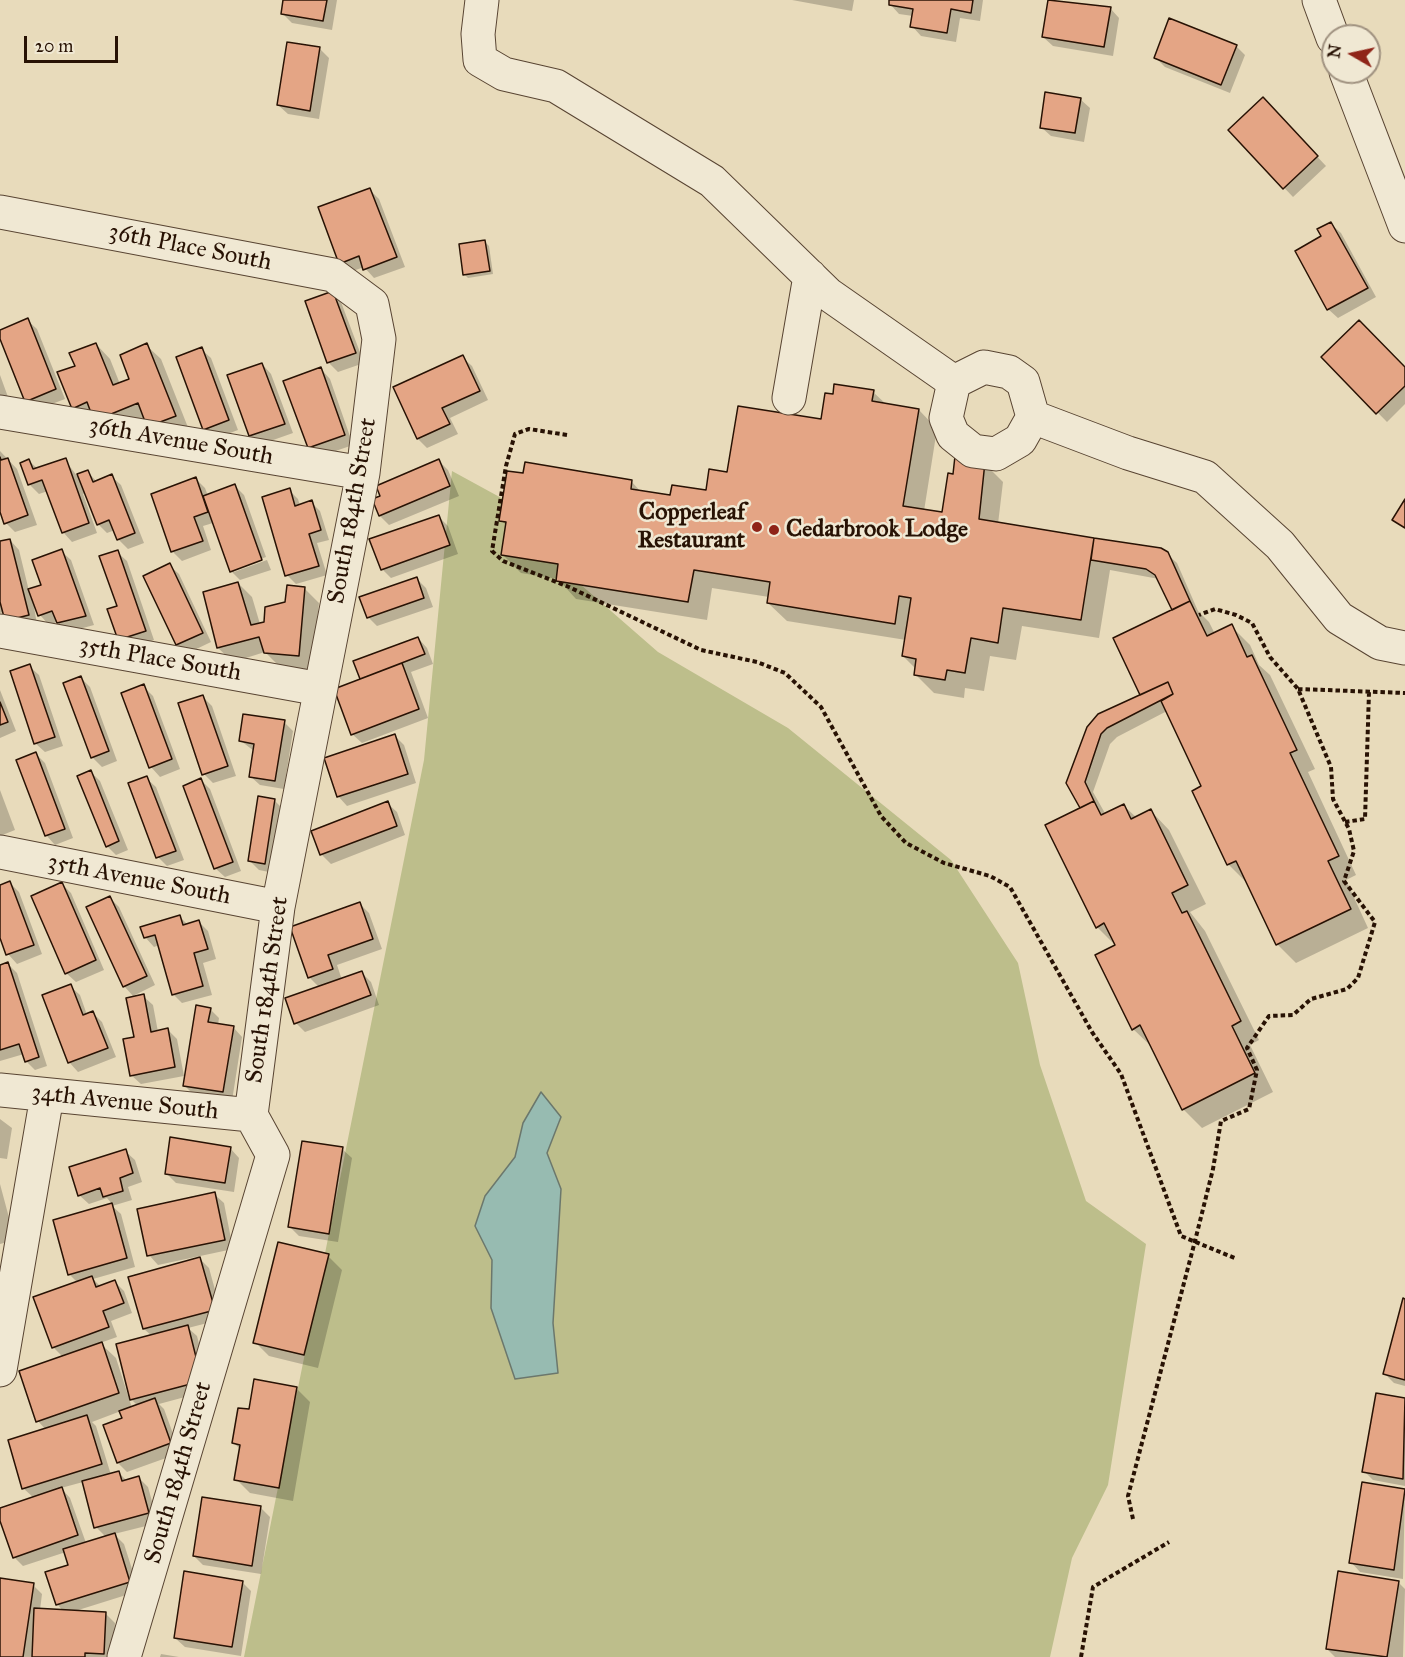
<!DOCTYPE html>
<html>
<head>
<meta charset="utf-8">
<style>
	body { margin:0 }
	#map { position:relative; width:1405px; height:1657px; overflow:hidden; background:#e8dbbb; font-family:"IM FELL Great Primer",serif }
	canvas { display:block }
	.north { position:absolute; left:1321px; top:24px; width:60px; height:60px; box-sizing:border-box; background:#f0e8d3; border:2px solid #a09280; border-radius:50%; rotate:279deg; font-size:16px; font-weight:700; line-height:24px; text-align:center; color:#281204 }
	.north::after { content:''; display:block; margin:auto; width:21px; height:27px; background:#8f2418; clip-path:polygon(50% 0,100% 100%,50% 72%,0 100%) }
	.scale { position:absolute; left:24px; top:36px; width:94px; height:27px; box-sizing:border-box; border:3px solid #281204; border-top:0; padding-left:8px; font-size:18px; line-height:21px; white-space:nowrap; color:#281204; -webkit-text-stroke:4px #f0e8d3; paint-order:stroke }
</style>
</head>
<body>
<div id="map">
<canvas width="1405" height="1657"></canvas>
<div class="north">N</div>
<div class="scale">20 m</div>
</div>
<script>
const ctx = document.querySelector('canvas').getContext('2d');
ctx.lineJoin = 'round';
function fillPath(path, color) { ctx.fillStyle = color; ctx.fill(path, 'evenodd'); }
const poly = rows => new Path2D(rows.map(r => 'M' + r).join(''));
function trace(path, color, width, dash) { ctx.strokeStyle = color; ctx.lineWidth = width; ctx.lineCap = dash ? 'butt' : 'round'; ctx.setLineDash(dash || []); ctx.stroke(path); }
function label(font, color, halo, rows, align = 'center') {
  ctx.font = font + ' "IM FELL Great Primer",serif'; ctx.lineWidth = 5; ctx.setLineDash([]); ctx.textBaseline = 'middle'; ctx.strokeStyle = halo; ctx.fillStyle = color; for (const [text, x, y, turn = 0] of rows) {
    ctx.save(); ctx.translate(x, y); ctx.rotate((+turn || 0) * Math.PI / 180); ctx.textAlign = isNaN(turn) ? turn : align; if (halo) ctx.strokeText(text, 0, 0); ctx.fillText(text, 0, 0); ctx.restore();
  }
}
fillPath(poly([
	[452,471,549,524,580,584,658,652,788,728,951,860,1018,963,1040,1065,1086,1201,1146,1244,1108,1485,1072,1558,1050,1657,244,1657,424,760],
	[561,1118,547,1153,561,1189,553,1323,558,1373,515,1379,491,1308,492,1260,475,1226,485,1196,515,1157,523,1123]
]), '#bdbe8b');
const water = poly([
	[541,1092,561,1117,547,1153,561,1189,553,1323,558,1373,515,1379,491,1308,492,1260,475,1226,485,1196,515,1157,523,1123,541,1092]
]);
fillPath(water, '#97bbb1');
trace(water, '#6b776c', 1.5);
fillPath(poly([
	[285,0,337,0,332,30,292,23,283,14],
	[792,0,854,0,852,11],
	[891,0,983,0,980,21,960,18,956,42,921,36,912,26,913,16,899,14,890,4],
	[1049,0,1110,8,1119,18,1113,56,1053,46,1043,37],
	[1236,46,1245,55,1230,93,1165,67,1156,58],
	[320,49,329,58,319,119,288,114,278,105],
	[1080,99,1090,108,1084,142,1051,136,1041,127],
	[1263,99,1326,166,1293,197,1230,131],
	[370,190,379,199,405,267,374,278,364,267,350,272,341,263],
	[1331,224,1341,233,1376,297,1338,318,1328,309,1323,237],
	[485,242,489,246,493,274,468,278,464,274],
	[332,293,341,302,364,363,338,372,329,363,307,302],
	[27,320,37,329,65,399,36,410,26,401,0,335,0,331],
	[96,344,110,359,120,384,131,380,146,345,161,359,189,430,110,434,73,408],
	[201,349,211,358,238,430,214,439,205,430,178,358],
	[462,357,472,366,488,400,450,418,458,434,427,448,418,439],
	[1323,357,1405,368,1405,404,1387,422],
	[262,364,271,374,293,433,259,445,250,435],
	[321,369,330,379,353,445,318,457,309,448],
	[0,375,8,397,0,400],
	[873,392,887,405,919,410,937,429,924,511,943,514,954,475,984,463,1003,482,998,524,1167,554,1177,563,1198,611,1209,622,1215,634,1231,626,1250,645,1259,665,1270,675,1315,769,1308,772,1356,875,1346,880,1368,928,1296,963,1277,944,1247,883,1229,865,1194,791,1203,787,1167,711,1117,737,1110,744,1093,792,1106,815,1124,806,1137,818,1151,811,1169,830,1206,904,1190,912,1205,931,1259,1040,1250,1045,1273,1092,1202,1128,1183,1109,1152,1047,1133,1029,1116,946,1097,927,1082,809,1089,728,1142,695,1174,611,1159,579,1110,570,1099,638,1022,626,1016,660,990,656,984,691,965,688,964,698,934,693,915,674,916,669,903,656,906,640,787,621,768,603,769,597,712,588,707,620,576,599,558,579,521,573,502,554,507,526,501,520,631,481,642,493,671,497,707,492,728,474],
	[0,451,17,469,37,525,15,532,6,523,0,508],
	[65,460,77,476,87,471,97,482,111,476,121,485,144,543,128,549,118,539,115,530,107,533,98,524,86,493,83,494,97,533,72,542,63,532,48,491,39,494,30,485,22,463,29,461,38,469],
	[439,461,448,470,459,496,389,525,380,516,374,500],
	[196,479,205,488,208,496,235,486,244,495,266,557,234,569,234,572,267,560,271,570,240,580,231,571,213,523,203,526,211,550,182,561,172,551],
	[289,490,298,499,300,506,311,502,320,511,329,540,317,543,327,575,296,584,287,575],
	[439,517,448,526,458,554,391,578,382,569],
	[10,540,19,550,29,591,43,586,61,551,71,560,94,625,68,632,57,622,49,625,40,615,32,596,37,624,16,629,4,612,0,613,0,543],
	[117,552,127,561,154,640,128,649,119,607],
	[169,565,179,574,211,642,186,654,177,644],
	[417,579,426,588,433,607,377,626,368,617],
	[238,583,252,597,260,624,265,623,305,589,319,603,312,670,279,666,265,652,233,662,218,648],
	[418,638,427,648,433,664,411,672,428,718,362,743,352,734,361,680,355,662],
	[29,666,39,675,63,746,45,752,35,743],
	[81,678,90,687,117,761,102,767,92,757],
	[143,686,153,696,180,769,160,777,151,767],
	[0,690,16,731,0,738],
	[202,696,212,706,236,776,213,783,204,774],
	[284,722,293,731,284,789,260,785,250,776,254,751,241,741],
	[395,736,404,745,416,783,347,806,338,796],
	[36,754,45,763,73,838,55,845,46,835],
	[91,772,100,781,128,850,116,855,107,846],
	[146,778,156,787,184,860,167,866,158,857],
	[201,780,210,789,241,871,225,877,215,868],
	[0,790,15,830,0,836],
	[275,801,284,810,274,873,259,870,250,861],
	[387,803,397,812,405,835,331,864,321,854],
	[10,883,19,892,42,954,17,964,8,954,0,934,0,887],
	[62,884,71,893,104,970,76,982,66,973],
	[110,898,119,907,155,985,133,996,124,986],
	[360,904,369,913,382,949,337,965,342,980,362,973,371,982,379,1005,305,1032,296,1023,320,988,309,977],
	[180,917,188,925,199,922,208,931,216,959,203,963,212,995,182,1003,173,994,159,945,154,947,145,937],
	[8,964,17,973,47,1066,35,1070,26,1061,24,1054,0,1061,0,967],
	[70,986,80,995,87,1015,93,1013,102,1022,116,1057,78,1072,69,1062],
	[143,996,153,1005,158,1032,168,1030,177,1039,184,1076,141,1084,131,1075],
	[210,1009,219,1018,218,1025,233,1027,242,1037,232,1101,194,1095,184,1085],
	[0,1119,12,1128,7,1159,0,1158],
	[230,1148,239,1158,234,1192,176,1183,166,1173],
	[342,1149,352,1158,338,1242,299,1236,290,1227],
	[125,1151,135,1160,142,1182,128,1187,132,1200,112,1206,121,1214,135,1267,93,1279,101,1287,115,1282,124,1291,132,1313,111,1321,117,1337,100,1343,116,1358,132,1408,138,1406,129,1397,152,1336,144,1329,200,1259,209,1268,223,1319,188,1328,197,1336,211,1390,159,1404,164,1409,180,1453,127,1472,118,1463,124,1419,121,1411,92,1422,96,1426,111,1475,119,1473,127,1481,139,1478,148,1487,158,1523,114,1534,124,1544,139,1591,72,1612,106,1614,115,1623,113,1657,0,1657,0,1580,33,1585,42,1594,40,1610,64,1612,57,1604,70,1566,66,1552,23,1566,14,1557,0,1517,0,1510,34,1498,23,1488,46,1430,38,1421,63,1357,53,1347,78,1283,69,1274,55,1221,113,1205,107,1198,89,1204,79,1195],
	[83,1482,96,1527,106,1537,86,1543,70,1498,61,1488],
	[0,1184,15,1240,0,1244],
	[214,1194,224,1203,233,1249,158,1265,149,1255],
	[328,1256,342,1270,318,1368,269,1356,255,1342],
	[1405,1300,1405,1386,1394,1383,1385,1374],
	[296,1388,310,1402,293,1501,250,1493,236,1479,241,1450,234,1443,250,1411],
	[1378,1395,1405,1400,1405,1486,1373,1480,1364,1471],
	[1363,1484,1405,1490,1403,1579,1360,1572,1351,1562],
	[261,1508,270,1517,261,1574,203,1565,194,1556],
	[242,1582,251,1591,241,1656,185,1647,175,1638],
	[1398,1582,1405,1589,1403,1657,1335,1657,1327,1649],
	[161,1654,179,1657,160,1657]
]), '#0003');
const building = poly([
	[283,0,327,0,323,21,281,14,283,0],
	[889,0,973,0,971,13,951,9,947,33,910,27,913,9,889,5,889,0],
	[1048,0,1111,7,1104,47,1042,37,1048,0],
	[1169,18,1237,45,1221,85,1154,58,1169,18],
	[287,42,320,47,310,111,277,105,287,42],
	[1045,92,1081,98,1075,133,1040,128,1045,92],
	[1263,97,1318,156,1283,189,1228,130,1263,97],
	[370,188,397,257,363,270,359,256,339,264,318,207,370,188],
	[1331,222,1368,288,1327,310,1295,251,1321,236,1317,229,1331,222],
	[485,240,490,271,463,275,459,244,485,240],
	[333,291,356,353,327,363,305,301,333,291],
	[28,318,56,389,25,402,0,339,0,330,28,318],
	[1359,320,1405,367,1405,386,1376,414,1321,357,1359,320],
	[96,343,113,385,129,379,120,355,147,343,176,416,147,427,138,403,94,421,87,402,72,409,57,372,75,366,69,353,96,343],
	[202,347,229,420,203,430,176,357,202,347],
	[463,355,480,391,442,408,450,424,417,439,393,387,463,355],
	[262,363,285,424,249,436,227,375,262,363],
	[321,367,345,435,308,448,283,381,321,367],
	[834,384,874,390,872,401,919,409,903,506,942,512,948,473,953,474,955,456,985,462,979,519,1094,538,1081,620,1003,608,998,643,971,638,965,673,947,670,945,680,914,675,916,659,902,656,911,598,899,596,895,624,767,603,770,582,694,570,688,602,556,581,558,564,501,555,506,522,499,521,507,471,523,473,525,462,632,480,631,489,670,495,672,485,706,490,709,469,727,472,738,406,821,419,825,393,833,394,834,384],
	[0,457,1,460,8,458,28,515,4,524,0,512,0,457],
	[66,458,89,523,62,533,42,480,28,485,20,463,29,459,33,469,66,458],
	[439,459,450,486,379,516,372,499,380,496,376,486,439,459],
	[88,470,93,482,112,474,135,533,117,540,109,520,97,525,77,474,88,470],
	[196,477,208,512,194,517,203,541,171,552,151,494,196,477],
	[235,484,262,560,230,572,203,496,235,484],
	[290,488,295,506,312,500,321,530,309,534,319,566,285,576,262,497,290,488],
	[1405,499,1405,528,1392,520,1405,499],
	[439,515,450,545,381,570,369,539,439,515],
	[1094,538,1161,548,1168,552,1190,601,1172,610,1155,575,1146,569,1091,560,1094,538],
	[10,539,29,615,5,621,0,602,0,541,10,539],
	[62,549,86,616,57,623,52,611,38,616,28,589,41,585,32,560,62,549],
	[118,550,146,631,118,640,107,609,117,606,99,556,118,550],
	[170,563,203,633,176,645,143,576,170,563],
	[417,577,424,598,367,618,359,597,417,577],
	[238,582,251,625,264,622,265,607,285,602,287,585,305,587,299,656,264,653,259,637,217,648,203,592,238,582],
	[1190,601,1207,636,1232,624,1247,657,1252,655,1297,750,1290,753,1339,856,1328,861,1351,909,1276,945,1236,861,1227,865,1192,791,1201,786,1161,701,1173,694,1168,682,1140,695,1113,638,1190,601],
	[418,637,425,654,360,679,353,661,418,637],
	[402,663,419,709,351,735,334,689,402,663],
	[30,664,55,737,34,744,10,671,30,664],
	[81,676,109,751,91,758,63,683,81,676],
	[1168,682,1173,694,1107,728,1101,734,1085,782,1094,801,1080,808,1066,783,1087,727,1098,714,1168,682],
	[144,684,172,759,149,768,121,693,144,684],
	[203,695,228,766,202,775,178,703,203,695],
	[0,702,8,722,0,725,0,702],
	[243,714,285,720,275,781,249,777,254,744,239,741,243,714],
	[395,734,408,774,337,797,324,758,395,734],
	[36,752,65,829,45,836,16,760,36,752],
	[91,770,119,841,106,847,77,776,91,770],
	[147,776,176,851,156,858,128,783,147,776],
	[201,778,233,862,214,869,183,786,201,778],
	[258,796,275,799,265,864,248,861,258,796],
	[388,801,397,826,320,855,311,831,388,801],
	[1094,801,1101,815,1124,804,1131,819,1151,809,1188,885,1172,893,1182,913,1187,911,1241,1021,1232,1026,1255,1073,1182,1110,1140,1025,1132,1030,1095,955,1115,945,1104,923,1096,928,1045,825,1094,801],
	[10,881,34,945,6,955,0,938,0,885,10,881],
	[62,882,96,960,65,974,31,896,62,882],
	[110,896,147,976,123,987,86,907,110,896],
	[360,902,373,939,328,955,333,969,308,978,290,927,360,902],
	[180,915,183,925,199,920,208,949,194,953,203,986,172,995,155,935,144,938,140,927,180,915],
	[8,962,39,1057,25,1062,19,1044,0,1050,0,965,8,962],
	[362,971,371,995,294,1024,285,998,362,971],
	[71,984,83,1015,93,1011,108,1048,68,1063,42,995,71,984],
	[144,994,151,1032,168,1028,175,1067,130,1076,123,1039,134,1037,126,998,144,994],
	[196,1005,211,1008,208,1022,234,1026,223,1092,183,1086,196,1005],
	[170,1137,231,1147,225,1183,165,1174,170,1137],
	[302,1141,343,1147,329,1234,288,1227,302,1141],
	[126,1149,133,1173,120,1178,123,1191,103,1197,100,1188,78,1196,69,1167,126,1149],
	[215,1192,225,1240,147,1256,137,1209,215,1192],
	[112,1203,127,1258,68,1275,53,1220,112,1203],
	[278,1242,329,1254,304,1355,253,1343,278,1242],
	[200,1257,215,1310,143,1329,128,1277,200,1257],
	[92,1276,96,1287,115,1280,124,1303,103,1311,109,1327,52,1348,33,1297,92,1276],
	[1403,1298,1405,1299,1405,1380,1383,1374,1403,1298],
	[188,1325,202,1381,130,1400,116,1344,188,1325],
	[102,1342,119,1393,36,1422,19,1371,102,1342],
	[254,1379,297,1387,279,1488,234,1480,240,1445,232,1443,238,1408,249,1409,254,1379],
	[1376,1393,1405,1398,1403,1479,1362,1472,1376,1393],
	[155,1398,171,1443,117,1463,103,1425,122,1418,119,1411,155,1398],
	[87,1415,102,1464,22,1489,8,1440,87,1415],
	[119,1471,122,1481,139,1476,149,1513,94,1528,82,1481,119,1471],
	[1362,1482,1405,1489,1394,1570,1349,1563,1362,1482],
	[62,1487,78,1535,13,1558,0,1521,0,1508,62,1487],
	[202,1497,261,1506,252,1566,193,1556,202,1497],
	[115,1533,130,1582,56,1605,45,1572,68,1565,63,1549,115,1533],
	[184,1571,243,1581,232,1647,174,1638,184,1571],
	[1338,1571,1399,1581,1387,1657,1326,1649,1338,1571],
	[0,1578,34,1583,23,1657,0,1657,0,1578],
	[34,1608,106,1612,104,1654,85,1653,85,1657,32,1657,34,1608]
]);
fillPath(building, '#e4a585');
trace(building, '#281204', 1.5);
const minor = poly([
	[482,0,478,34,480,60,504,74,556,86,712,181,828,294,954,382],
	[1319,0,1333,38],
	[1346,72,1405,226],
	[0,212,333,275,372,304,379,339,363,473,278,907,251,1115,273,1155,124,1657],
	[984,367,1009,372,1023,382,1033,417,1020,440,996,454,973,451,953,435,946,418,954,382,984,367],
	[789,398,810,276],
	[0,412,363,473],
	[1033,417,1128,453,1205,477,1280,545,1339,618,1380,643,1405,648],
	[0,631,320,689],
	[0,852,278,907],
	[0,1090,251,1115],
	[0,1370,47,1096]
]);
trace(minor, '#584432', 35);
trace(poly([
	[567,435,529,429,515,434,506,466,492,551,503,561,569,587,701,650,757,662,785,673,821,707,881,816,906,843,944,863,990,876,1010,887,1092,1032,1121,1074,1181,1236,1237,1259],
	[1298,689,1405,693],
	[1345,822,1365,819,1369,692],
	[1133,1519,1128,1496,1195,1241,1213,1169,1221,1121,1249,1109,1257,1070,1247,1048,1269,1016,1293,1015,1311,999,1347,989,1358,978,1375,922,1344,881,1354,851,1349,829,1333,799,1331,767,1298,689,1270,657,1252,623,1236,615,1215,609,1199,615],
	[1081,1657,1093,1587,1169,1542]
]), '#281204', 4, [4.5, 3]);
trace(minor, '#f0e8d3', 33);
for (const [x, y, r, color] of [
	[757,527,6,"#8f2418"],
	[774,530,6,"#8f2418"]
]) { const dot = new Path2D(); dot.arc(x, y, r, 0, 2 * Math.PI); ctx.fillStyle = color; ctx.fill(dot); trace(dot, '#f0e8d3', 2); }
label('24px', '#281204', '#f0e8d3', [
	["36th Place South",190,248,11],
	["36th Avenue South",181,442,10],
	["South 184th Street",353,511,-80],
	["35th Place South",160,660,10],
	["35th Avenue South",139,880,11],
	["South 184th Street",268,990,-82],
	["34th Avenue South",125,1103,6],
	["South 184th Street",179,1473,-74]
]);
label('bold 24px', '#281204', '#f0e8d3', [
	["Copperleaf",745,513],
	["Restaurant",745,541],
	["Cedarbrook Lodge",786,530,"left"]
], 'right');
</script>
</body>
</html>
